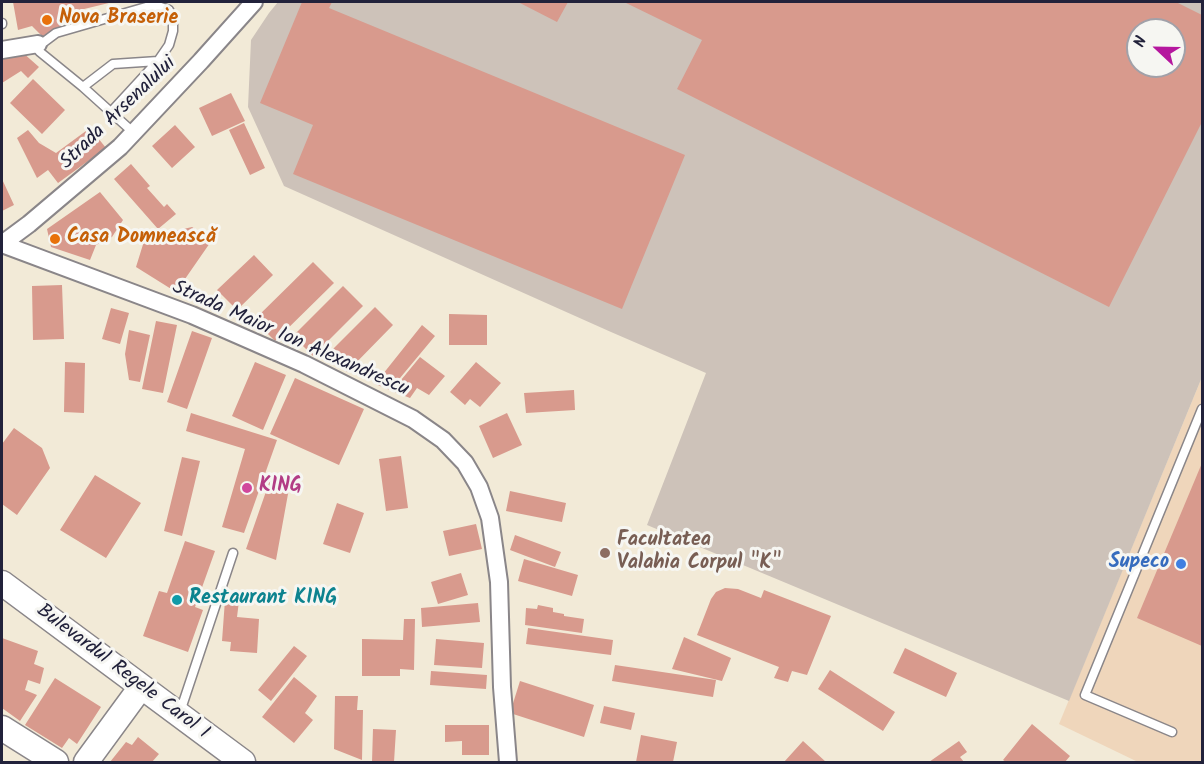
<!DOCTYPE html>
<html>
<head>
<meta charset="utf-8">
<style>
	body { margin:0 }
	#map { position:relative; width:1204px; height:764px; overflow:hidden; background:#f2ead7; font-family:Kalam,sans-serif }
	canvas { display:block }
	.frame { position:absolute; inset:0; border:3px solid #22223b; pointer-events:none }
	.north { position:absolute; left:1126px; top:18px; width:60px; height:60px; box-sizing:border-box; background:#f6f6f2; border:2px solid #a1a1a9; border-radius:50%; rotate:292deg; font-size:16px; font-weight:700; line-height:24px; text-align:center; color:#22223b }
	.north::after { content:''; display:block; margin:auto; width:21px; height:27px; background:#b5179e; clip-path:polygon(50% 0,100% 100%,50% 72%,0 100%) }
</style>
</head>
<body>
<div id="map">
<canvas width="1204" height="764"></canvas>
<div class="frame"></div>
<div class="north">N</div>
</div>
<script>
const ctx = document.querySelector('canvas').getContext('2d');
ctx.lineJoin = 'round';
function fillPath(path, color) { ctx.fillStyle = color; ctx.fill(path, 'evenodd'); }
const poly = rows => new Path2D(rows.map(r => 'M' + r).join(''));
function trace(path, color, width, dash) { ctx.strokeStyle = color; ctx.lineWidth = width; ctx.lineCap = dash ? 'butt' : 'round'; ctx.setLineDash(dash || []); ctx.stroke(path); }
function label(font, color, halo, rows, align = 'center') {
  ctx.font = font + ' Kalam,sans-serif'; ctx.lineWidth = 6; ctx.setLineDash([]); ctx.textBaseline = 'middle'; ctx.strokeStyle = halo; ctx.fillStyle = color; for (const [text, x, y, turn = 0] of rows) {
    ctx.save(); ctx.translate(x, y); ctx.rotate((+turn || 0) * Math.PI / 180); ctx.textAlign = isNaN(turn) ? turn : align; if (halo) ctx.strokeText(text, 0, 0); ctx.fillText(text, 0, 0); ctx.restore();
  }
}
fillPath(poly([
	[1202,377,1202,762,1138,762,1059,724]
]), '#efd6bb');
fillPath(poly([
	[278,2,1202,2,1202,377,1069,701,647,525,706,373,611,332,284,186,248,107,251,40,269,13],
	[1138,30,1174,30,1174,66,1138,66]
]), '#cdc2b9');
fillPath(poly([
	[13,2,113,2,80,10,45,39,32,26,18,30],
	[302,2,332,2,329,8,685,155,622,309,293,174,313,125,260,103],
	[518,2,568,2,557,22],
	[624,2,1176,2,1202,15,1202,122,1109,307,677,89,702,40],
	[1138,30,1174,30,1174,66,1138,66],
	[13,44,39,67,28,78,21,71,2,83,2,55],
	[33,79,65,110,42,134,10,103],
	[231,93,245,121,212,136,199,108],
	[244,123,265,168,250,175,229,130],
	[175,125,195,147,172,168,152,146],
	[90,128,106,148,58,183,48,170,37,178,17,138,28,130,39,143,56,153],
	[131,164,150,186,147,188,164,207,167,204,176,214,158,229,114,179],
	[2,179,14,205,2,211],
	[100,192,123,220,112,237,96,245,90,260,51,247,47,229],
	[192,227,212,240,176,292,136,267,145,238],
	[254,255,273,275,237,310,217,290],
	[313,262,334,283,275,341,254,320],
	[62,285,64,339,33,340,32,286],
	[343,286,363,306,313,356,293,336],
	[375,307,393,325,347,372,328,354],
	[111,308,129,313,120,344,102,339],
	[449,314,487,315,487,345,449,345],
	[156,321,177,325,163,393,142,389],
	[422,325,435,336,390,390,375,384],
	[129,330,150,335,140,382,129,380,125,354],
	[192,331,212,338,187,409,167,402],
	[420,357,445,376,429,395,417,388,410,398,392,391],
	[65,362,85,363,84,413,64,412],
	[255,362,286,375,263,430,232,416],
	[476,362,501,383,480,407,470,399,465,405,450,392],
	[295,378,364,409,339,465,270,434],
	[574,390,575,410,526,413,524,393],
	[191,413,277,440,244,533,222,527,245,449,186,431],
	[507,413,522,445,493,458,479,426],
	[14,428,42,448,50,468,17,515,2,504,2,444],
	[401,456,408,508,386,511,379,459],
	[182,457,200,461,182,536,164,531],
	[1202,463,1202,646,1137,618],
	[95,475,141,503,106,558,60,530],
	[270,480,290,483,276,560,246,549],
	[510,491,566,503,562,522,506,511],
	[337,503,364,513,350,553,323,544],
	[476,524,482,549,449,556,443,531],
	[515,535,561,552,555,567,510,550],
	[185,541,215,551,195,607,203,610,188,652,143,636,159,591,167,593],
	[524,559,578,575,572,596,518,581],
	[461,573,468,595,438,604,431,582],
	[725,588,738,589,761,598,764,590,831,616,807,675,792,671,788,682,774,678,779,667,697,635,711,599,716,592],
	[225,600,239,601,237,617,259,619,257,653,230,651,231,642,222,641],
	[478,603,480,622,422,627,421,608],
	[538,605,553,608,553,612,564,614,564,616,584,619,582,633,525,625,526,608,537,609],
	[404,619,415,619,414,670,400,669,400,676,362,676,362,639,403,640],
	[528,628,613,640,611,655,526,644],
	[684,637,731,658,722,681,672,669],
	[2,638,38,651,34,664,44,668,40,684,28,680,25,690,37,695,20,721,2,708],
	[436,639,484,643,482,668,434,665],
	[294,646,307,656,271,701,258,690],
	[905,648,957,673,946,697,893,673],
	[615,665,716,680,713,697,612,681],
	[830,670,895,712,883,731,818,689],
	[431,671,487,675,486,689,430,685],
	[294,677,317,696,305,713,313,720,294,743,262,717],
	[55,678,101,707,77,744,69,738,62,748,25,725],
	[520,681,594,705,584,737,510,713],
	[335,696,358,696,357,710,363,710,362,760,334,749],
	[604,706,635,713,631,730,600,723],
	[1032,724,1070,756,1065,762,1006,762,1003,760],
	[445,725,489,725,489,755,462,755,462,741,445,742],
	[373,729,396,730,394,762,372,762],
	[641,735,677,742,673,762,636,762],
	[138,737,159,754,152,762,110,762,126,742,132,745],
	[803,741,826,762,784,762],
	[959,741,967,752,960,757,964,762,929,762]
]), '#d89a8d');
const lane = poly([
	[2,23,2,24],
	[83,87,40,52,36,47,38,44,44,42,56,33,146,7,158,6,169,10,173,19,173,31,169,45,158,61,111,112],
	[134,133,83,87,113,64,158,61],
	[180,712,233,553],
	[1172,732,1085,695,1202,409]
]);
const street = poly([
	[2,50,38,44],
	[2,244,192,315,247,339,304,364,413,419,443,440,465,463,479,487,490,518,499,582,502,687,508,762],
	[2,244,29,224,120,147,201,61,254,2]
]);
const secondary = poly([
	[2,583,243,762],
	[2,728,56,762],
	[86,762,141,687]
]);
trace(lane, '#8a8689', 11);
trace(street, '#8a8689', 20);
trace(secondary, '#8a8689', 27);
trace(lane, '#fff', 8);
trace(street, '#fff', 16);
trace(secondary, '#fff', 24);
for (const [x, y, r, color] of [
	[47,20,6,"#e8710a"],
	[55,239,6,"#e8710a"],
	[247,488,6,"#d1479c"],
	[605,553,6,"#8d6e63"],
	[1181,564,6,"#3f7fe0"],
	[177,600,6,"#0f9aa8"]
]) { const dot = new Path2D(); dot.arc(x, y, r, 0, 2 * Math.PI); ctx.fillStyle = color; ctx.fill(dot); trace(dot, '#f6f6f2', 2); }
label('bold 20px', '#c56008', '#f6f6f2', [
	["Nova Braserie",59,20],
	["Casa Domnească",67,239]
], 'left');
label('20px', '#22223b', '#f6f6f2', [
	["Strada Arsenalului",119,114,-44],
	["Strada Maior Ion Alexandrescu",290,340,24],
	["Bulevardul Regele Carol I",122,673,37]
]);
label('bold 20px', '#b23c85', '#f6f6f2', [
	["KING",259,488]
], 'left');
label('bold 20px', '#785e54', '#f6f6f2', [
	["Facultatea",617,542],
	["Valahia Corpul \"K\"",617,565]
], 'left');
label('bold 20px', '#366cbe', '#f6f6f2', [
	["Supeco",1169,564]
], 'right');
label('bold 20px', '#0d838f', '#f6f6f2', [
	["Restaurant KING",189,600]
], 'left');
</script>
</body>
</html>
